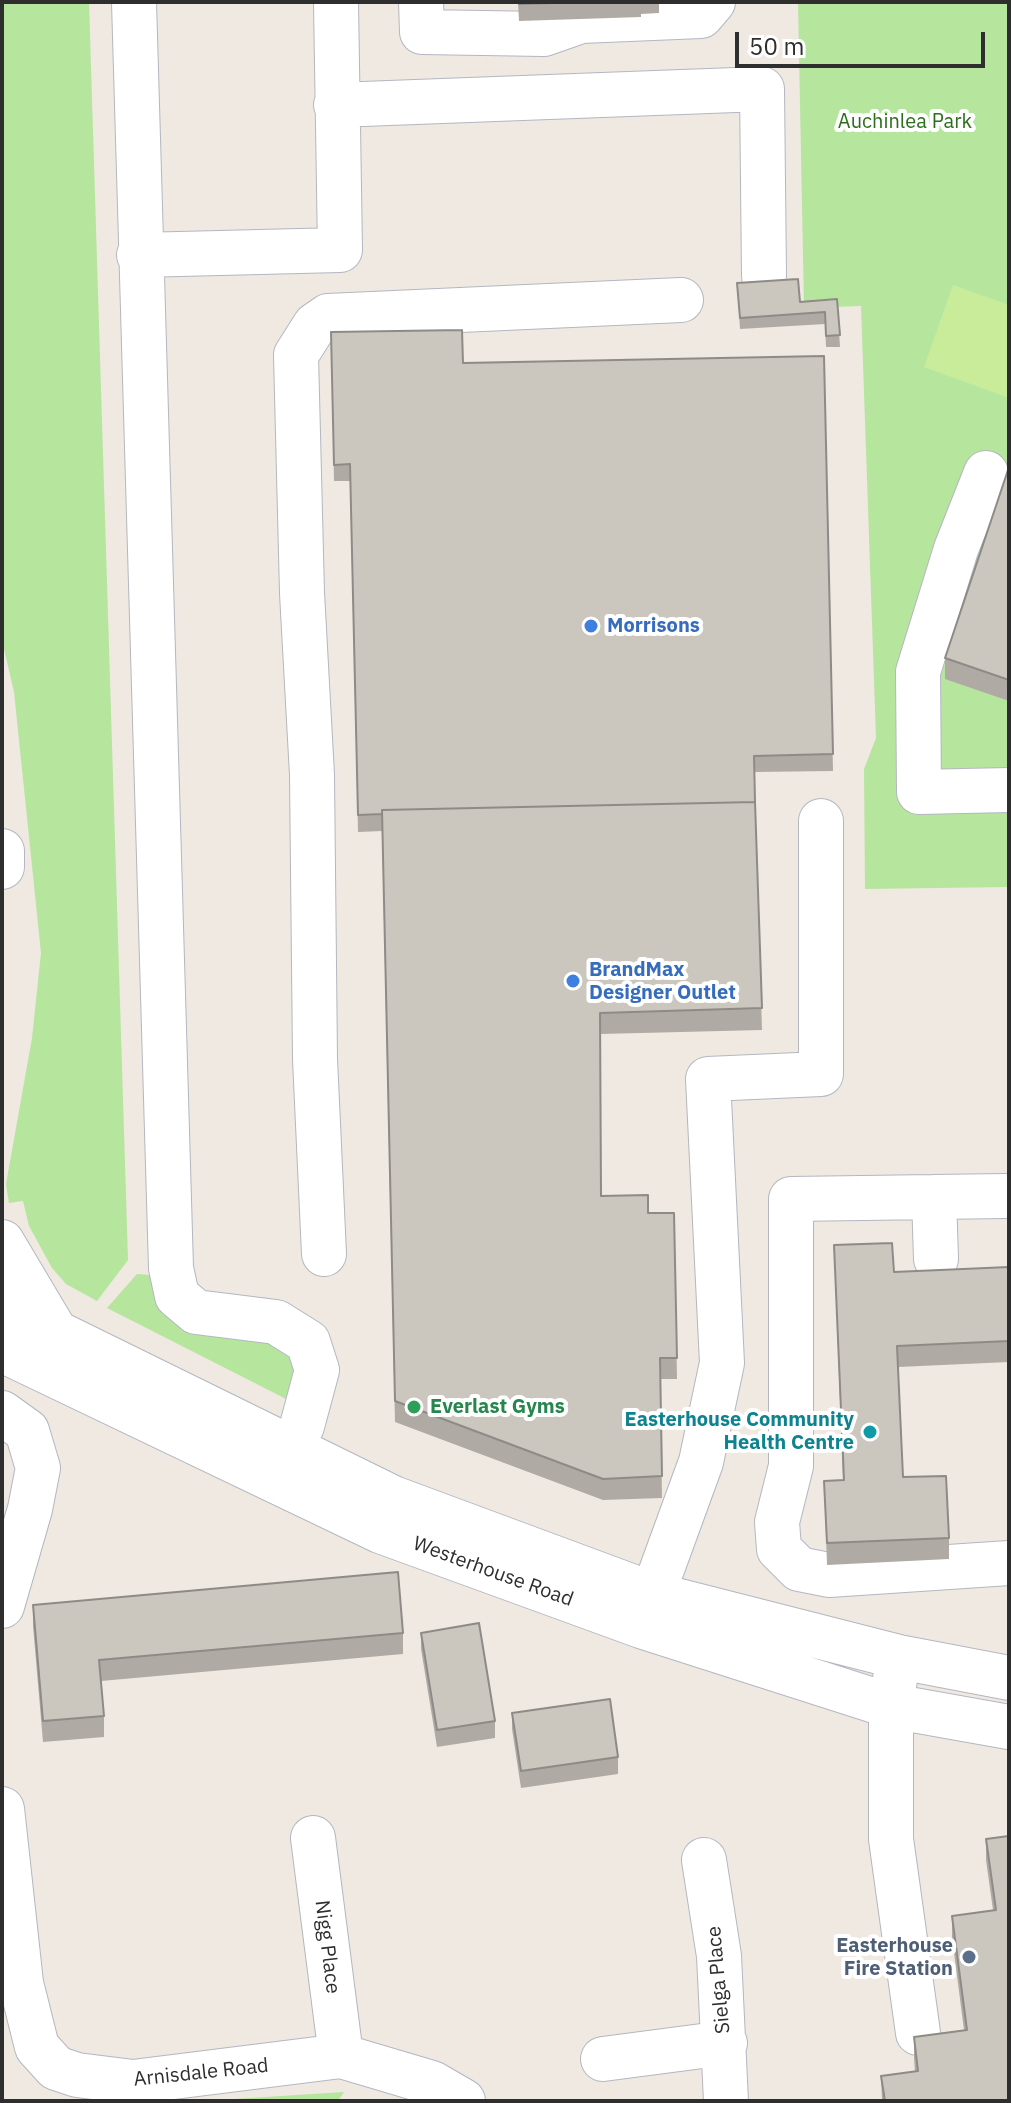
<!DOCTYPE html>
<html>
<head>
<meta charset="utf-8">
<style>
	body { margin:0 }
	#map { position:relative; width:1011px; height:2103px; overflow:hidden; background:#efe9e1; font-family:"IBM Plex Sans",sans-serif }
	canvas { display:block }
	.frame { position:absolute; inset:0; border:4px solid #2e2e2e; pointer-events:none }
	.scale { position:absolute; left:735px; top:32px; width:250px; height:36px; box-sizing:border-box; border:4px solid #2e2e2e; border-top:0; padding-left:10px; font-size:24px; line-height:28px; white-space:nowrap; color:#2e2e2e; -webkit-text-stroke:6px #fff; paint-order:stroke }
</style>
</head>
<body>
<div id="map">
<canvas width="1011" height="2103"></canvas>
<div class="frame"></div>
<div class="scale">50 m</div>
</div>
<script>
const ctx = document.querySelector('canvas').getContext('2d');
ctx.lineJoin = 'round';
function fillPath(path, color) { ctx.fillStyle = color; ctx.fill(path, 'evenodd'); }
const poly = rows => new Path2D(rows.map(r => 'M' + r).join(''));
function trace(path, color, width, dash) { ctx.strokeStyle = color; ctx.lineWidth = width; ctx.lineCap = dash ? 'butt' : 'round'; ctx.setLineDash(dash || []); ctx.stroke(path); }
function label(font, color, halo, rows, align = 'center') {
  ctx.font = font + ' "IBM Plex Sans",sans-serif'; ctx.lineWidth = 8; ctx.setLineDash([]); ctx.textBaseline = 'middle'; ctx.strokeStyle = halo; ctx.fillStyle = color; for (const [text, x, y, turn = 0] of rows) {
    ctx.save(); ctx.translate(x, y); ctx.rotate((+turn || 0) * Math.PI / 180); ctx.textAlign = isNaN(turn) ? turn : align; if (halo) ctx.strokeText(text, 0, 0); ctx.fillText(text, 0, 0); ctx.restore();
  }
}
fillPath(poly([
	[2,2,89,2,128,1260,97,1301,66,1284,52,1268,29,1226,23,1201,9,1203,6,1184,32,1038,41,953,14,692,2,640],
	[798,2,1009,2,1009,887,865,889,864,769,876,738,861,306,804,308],
	[137,1274,163,1276,301,1358,298,1405,107,1308],
	[344,2092,338,2101,203,2101]
]), '#b6e59e');
fillPath(poly([
	[953,285,1009,305,1009,398,924,367]
]), '#c9ec9a');
const minor = poly([
	[134,2,171,1268,177,1296,196,1312,276,1322,308,1342,317,1370,302,1426,292,1448],
	[421,2,422,32,544,34,581,21,701,16,713,2],
	[336,105,762,89,764,276],
	[139,255,340,250,336,2],
	[986,473,956,549,918,672,919,792,1009,790],
	[2,851,2,867],
	[1005,1196,791,1199,791,1466,777,1522,779,1549,799,1569,829,1575,1009,1563],
	[934,1197,936,1259],
	[2,1242,55,1331],
	[324,1254,315,1059,312,775,302,593,296,355,315,325,328,316,681,300],
	[2,1306,393,1498,652,1594,899,1657,1009,1678],
	[2,1350,380,1531,641,1626,891,1706,1009,1727],
	[2,1413,27,1431,38,1468,30,1509,2,1606],
	[643,1621,701,1462,722,1363,708,1079,821,1074,821,821],
	[895,1679,891,1706,891,1839,918,2033],
	[2,1809,21,1983,37,2047,56,2068,77,2075,133,2082,341,2056,432,2083,463,2101],
	[313,1838,341,2056],
	[704,1860,719,1956,726,2101],
	[603,2059,725,2043]
]);
trace(minor, '#b4b7c1', 46);
trace(minor, '#fff', 44);
fillPath(poly([
	[518,2,659,2,659,13,641,14,641,17,519,21],
	[737,283,800,302,837,299,840,347,826,347,825,324,740,329],
	[331,332,463,363,824,356,833,771,754,772,762,1030,600,1034,601,1196,648,1213,674,1213,677,1379,660,1379,662,1498,603,1500,395,1422,382,831,358,832,350,481,334,481],
	[1009,467,1009,701,945,679,945,658],
	[834,1245,894,1272,1009,1267,1009,1362,898,1367,903,1477,949,1538,949,1559,827,1565,824,1481,843,1480],
	[33,1605,403,1633,403,1654,101,1681,104,1716,104,1737,43,1742,33,1626],
	[421,1633,495,1721,495,1738,437,1747,421,1649],
	[512,1713,618,1757,618,1774,521,1788,512,1729],
	[1009,1836,1009,2101,882,2101,881,2076,915,2072,914,2058,914,2037,964,2030,952,1937,952,1916,993,1910,986,1860,986,1839]
]), '#afaba4');
const building = poly([
	[519,2,583,2,519,4,519,2],
	[798,279,800,302,837,299,840,335,826,336,825,312,740,318,737,283,798,279],
	[462,330,463,363,824,356,833,754,754,756,755,802,382,810,382,814,358,815,350,464,334,465,331,332,462,330],
	[1009,467,1009,680,945,658,1009,467],
	[755,802,762,1008,600,1013,601,1196,648,1195,648,1213,674,1213,677,1358,660,1358,662,1476,603,1479,395,1401,382,810,755,802],
	[892,1243,894,1272,1009,1267,1009,1341,897,1346,903,1477,946,1476,949,1538,827,1543,824,1481,844,1480,834,1245,892,1243],
	[398,1572,403,1633,99,1660,104,1716,43,1721,33,1605,398,1572],
	[479,1623,495,1721,437,1730,421,1633,479,1623],
	[610,1699,618,1757,521,1771,512,1713,610,1699],
	[1009,1836,1009,2101,885,2101,881,2076,918,2071,914,2037,967,2030,952,1916,996,1910,986,1839,1009,1836]
]);
fillPath(building, '#cbc7bf');
trace(building, '#8e8b86', 2);
for (const [x, y, r, color] of [
	[591,626,8,"#3f7fe0"],
	[573,981,8,"#3f7fe0"],
	[414,1407,8,"#2e9e5b"],
	[870,1432,8,"#0f9aa8"],
	[969,1957,8,"#5c6f8a"]
]) { const dot = new Path2D(); dot.arc(x, y, r, 0, 2 * Math.PI); ctx.fillStyle = color; ctx.fill(dot); trace(dot, '#fff', 3); }
label('20px', '#2c6e1b', '#fff', [
	["Auchinlea Park",905,122]
]);
label('bold 20px', '#366cbe', '#fff', [
	["Morrisons",607,626],
	["BrandMax",589,970],
	["Designer Outlet",589,993]
], 'left');
label('bold 20px', '#27864d', '#fff', [
	["Everlast Gyms",430,1407]
], 'left');
label('bold 20px', '#0d838f', '#fff', [
	["Easterhouse Community",854,1420],
	["Health Centre",854,1443]
], 'right');
label('20px', '#2e2e2e', '#fff', [
	["Westerhouse Road",493,1572,20],
	["Nigg Place",327,1947,83],
	["Sielga Place",719,1980,-95],
	["Arnisdale Road",201,2073,-6]
]);
label('bold 20px', '#4e5e75', '#fff', [
	["Easterhouse",953,1946],
	["Fire Station",953,1969]
], 'right');
</script>
</body>
</html>
